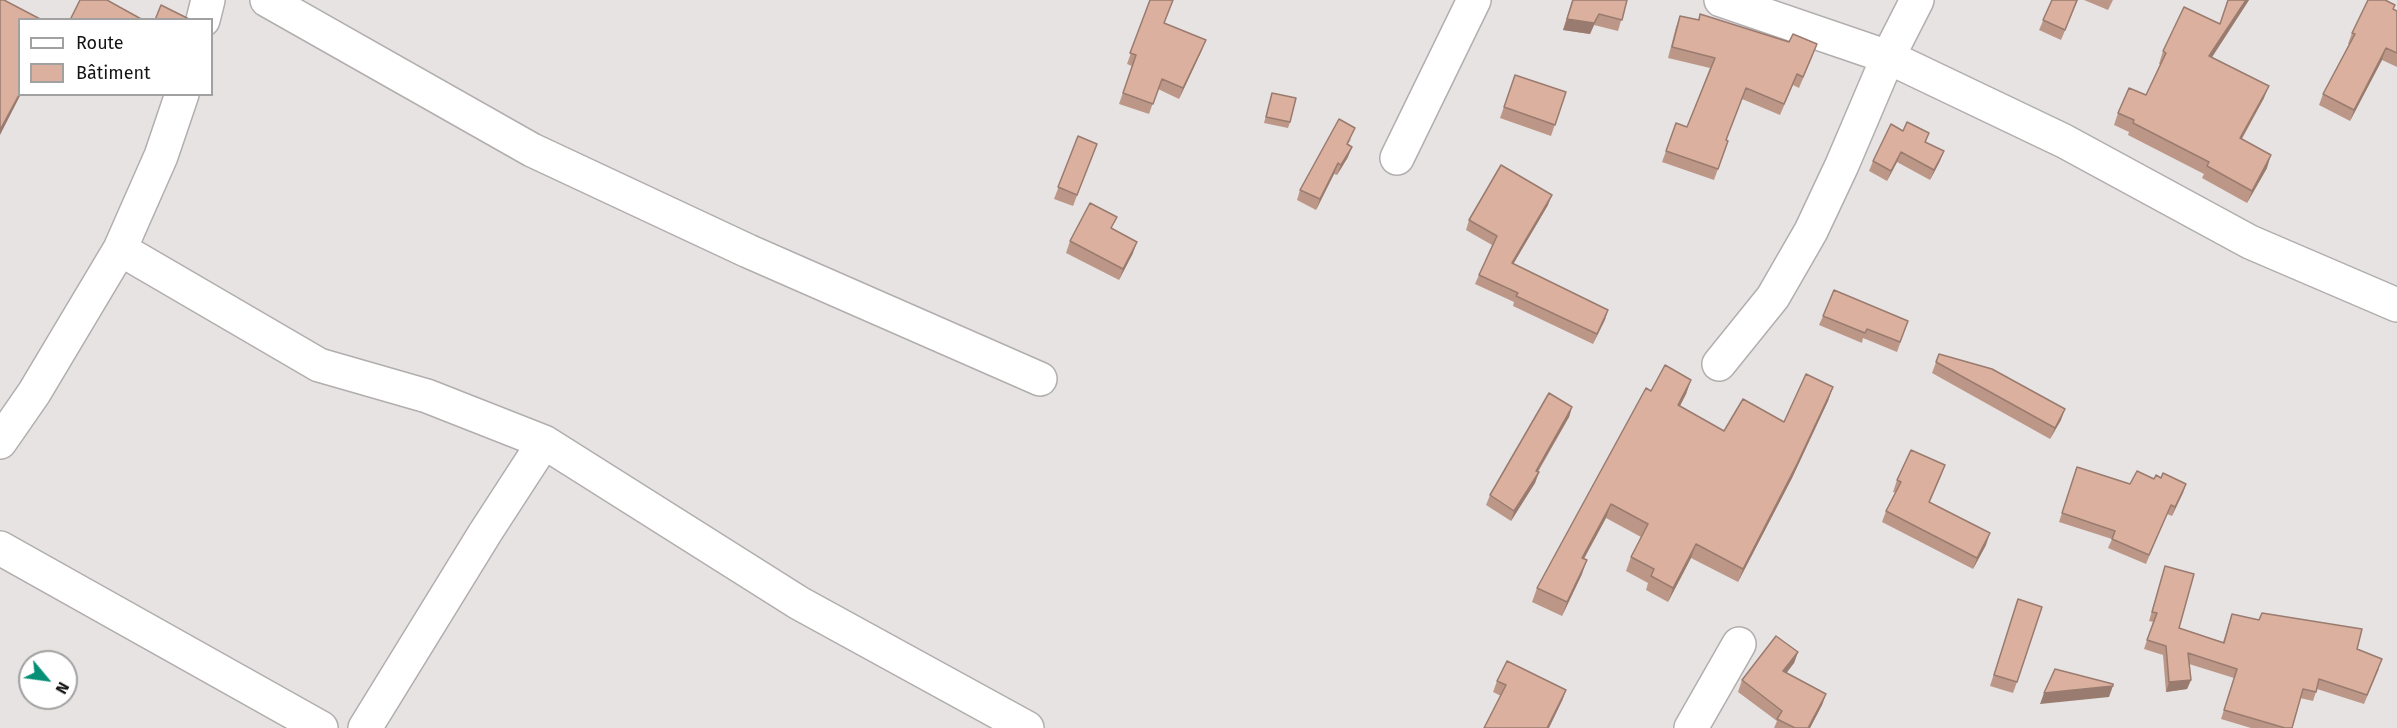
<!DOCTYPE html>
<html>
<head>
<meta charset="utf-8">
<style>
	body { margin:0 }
	#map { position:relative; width:2397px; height:728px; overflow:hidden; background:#e8e3e3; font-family:"Fira Sans",sans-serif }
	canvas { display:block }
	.legend { position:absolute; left:18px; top:18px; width:195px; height:78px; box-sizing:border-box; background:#fff; border:2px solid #a1a1a1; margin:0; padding:8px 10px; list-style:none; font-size:18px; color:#151414 }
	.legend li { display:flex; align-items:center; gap:12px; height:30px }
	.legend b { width:30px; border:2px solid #a1a1a1 }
	.north { position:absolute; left:18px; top:650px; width:60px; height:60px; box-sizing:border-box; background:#fff; border:2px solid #a1a1a1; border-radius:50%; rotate:119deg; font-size:16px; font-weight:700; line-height:24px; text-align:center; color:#151414 }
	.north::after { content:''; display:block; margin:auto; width:21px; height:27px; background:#068f77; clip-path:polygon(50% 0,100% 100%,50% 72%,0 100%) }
</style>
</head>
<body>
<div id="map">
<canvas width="2397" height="728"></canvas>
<ul class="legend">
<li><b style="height:8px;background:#fff"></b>Route</li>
<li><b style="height:16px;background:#dbb09e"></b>Bâtiment</li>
</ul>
<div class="north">N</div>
</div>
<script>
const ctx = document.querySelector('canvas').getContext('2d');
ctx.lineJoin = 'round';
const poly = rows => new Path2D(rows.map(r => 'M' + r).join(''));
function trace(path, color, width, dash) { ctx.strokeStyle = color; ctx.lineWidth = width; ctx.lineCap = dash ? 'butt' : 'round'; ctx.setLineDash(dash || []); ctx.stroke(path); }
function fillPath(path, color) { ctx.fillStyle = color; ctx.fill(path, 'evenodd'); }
const minor = poly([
	[267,0,532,150,748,251,1040,379],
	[1721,0,1888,57,2064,141,2250,242,2397,305],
	[203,20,208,0],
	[1397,158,1474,0],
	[120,249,319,365,427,396,544,442,799,603,1027,728],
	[1719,364,1773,297,1811,231,1842,165,1888,57,1917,0],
	[0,442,34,393,120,249,161,156,182,94],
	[0,548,321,728],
	[365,728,485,533,544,442],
	[1691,728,1739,644]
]);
trace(minor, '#b2adae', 36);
trace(minor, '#fff', 33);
fillPath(poly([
	[1150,0,1164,23,1202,50,1179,99,1158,89,1149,114,1119,104,1132,66,1127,64],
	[1572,0,1627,0,1618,31,1594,25,1590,34,1563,30],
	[2052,0,2078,0,2061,40,2039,30],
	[2084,0,2113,0,2108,10],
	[2228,0,2249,0,2212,57,2264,98,2242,139,2267,168,2247,203,2202,178,2204,174,2128,135,2129,132,2114,125,2118,113,2146,95,2160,64,2159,64,2163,51,2220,24],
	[2393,10,2397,11,2397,67,2382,60,2350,121,2319,105,2323,94,2349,44,2348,44,2352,33],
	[1700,14,1813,55,1799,88,1793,85,1780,115,1742,99,1726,140,1728,141,1714,180,1662,162,1676,123,1687,127,1710,68,1668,58,1676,27,1680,16,1698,20],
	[1515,75,1566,92,1551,136,1500,118],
	[1272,93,1290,122,1288,128,1264,123],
	[1903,131,1929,133,1926,142,1940,161,1930,180,1897,162,1887,181,1869,171,1873,161],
	[1078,136,1097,144,1073,206,1054,199],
	[1352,138,1348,144,1348,157,1337,175,1334,174,1316,210,1297,200,1300,190],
	[1548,205,1513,264,1608,310,1593,344,1513,306,1514,302,1475,284,1492,245,1466,230,1469,220],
	[1112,229,1133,253,1119,280,1066,253,1070,241],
	[1823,316,1908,321,1897,352,1863,338,1862,343,1819,325],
	[1939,354,2061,420,2050,439,1932,373],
	[1691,380,1686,394,1680,406,1724,431,1784,422,1833,387,1828,401,1792,478,1738,582,1691,558,1668,602,1646,590,1648,583,1626,571,1631,557,1641,537,1606,518,1584,559,1582,574,1562,616,1532,602,1537,588,1651,391],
	[1572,407,1569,417,1538,472,1539,472,1535,483,1511,521,1486,505,1490,495],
	[1945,465,1929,502,1986,545,1973,569,1882,522,1886,511,1896,493,1893,492,1897,480],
	[2077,467,2130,484,2161,478,2186,484,2172,516,2167,514,2146,564,2108,548,2112,539,2059,522],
	[2165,566,2179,628,2223,642,2232,614,2357,649,2379,669,2364,704,2317,689,2313,701,2300,698,2292,728,2251,728,2221,719,2234,678,2189,664,2191,680,2187,689,2166,692,2163,655,2144,649,2153,622,2149,621],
	[2018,599,2017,682,2013,693,1990,686],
	[1798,652,1794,663,1786,673,1826,694,1822,705,1810,728,1774,728,1777,721,1738,692,1742,680],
	[1497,681,1566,690,1562,701,1501,696,1493,692]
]), '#bc9788');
fillPath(poly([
	[2246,0,2249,0,2205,68,2209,56],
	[1599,14,1590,34,1563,30,1567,19],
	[1206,40,1202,50,1179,99,1183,88],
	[2386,48,2382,60,2350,121,2354,110],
	[2269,86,2264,98,2235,150,2240,138],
	[20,93,20,94,21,94,0,135,0,130],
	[1352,147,1348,157,1337,175,1341,165],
	[1944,151,1940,161,1930,180,1934,170],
	[1901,152,1897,162,1887,181,1891,171],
	[2271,155,2267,168,2247,203,2252,191],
	[1338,163,1334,174,1316,210,1320,199],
	[1552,195,1548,205,1508,273,1512,263],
	[1137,242,1133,253,1119,280,1123,269],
	[1608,310,1605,320,1593,344,1597,334],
	[1691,380,1686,394,1673,419,1678,405],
	[1833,387,1828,401,1792,478,1738,582,1743,569],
	[1572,407,1569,417,1532,481,1536,471],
	[2065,409,2061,420,2050,439,2055,428],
	[1945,465,1941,476,1925,513,1929,502],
	[1539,472,1535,483,1511,521,1514,511],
	[2186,484,2183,493,2172,516,2175,507],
	[1611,504,1606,518,1577,571,1582,558],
	[1990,533,1986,545,1973,569,1977,558],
	[1696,544,1691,558,1668,602,1673,588],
	[1587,560,1582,574,1562,616,1567,602],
	[1798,652,1794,663,1779,683,1783,671],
	[2191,680,2187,689,2166,692,2169,682],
	[2113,686,2109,697,2040,704,2044,693],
	[1566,690,1562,701,1549,728,1547,728],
	[1826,694,1822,705,1810,728,1808,728]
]), '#997b6f');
const building = poly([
	[0,0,4,0,42,20,20,20,20,93,0,130,0,0],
	[80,0,107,0,143,20,70,20,80,0],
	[1150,0,1173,0,1164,23,1206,40,1183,88,1162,79,1153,104,1123,93,1136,55,1130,53,1150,0],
	[1573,0,1627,0,1622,20,1599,14,1594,23,1567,19,1573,0],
	[2052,0,2077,0,2065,30,2043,20,2052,0],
	[2228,0,2246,0,2209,56,2269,86,2240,138,2271,155,2252,191,2207,166,2209,162,2133,123,2134,120,2118,113,2129,88,2146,95,2166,53,2163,51,2184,7,2220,24,2228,0],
	[2368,0,2385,0,2395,5,2393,9,2397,11,2397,53,2386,48,2354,110,2323,94,2355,34,2352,33,2368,0],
	[161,5,191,20,155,20,161,5],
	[1700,14,1789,42,1793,34,1817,44,1803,77,1797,74,1784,104,1746,88,1726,140,1728,141,1718,169,1666,151,1676,123,1687,127,1715,58,1672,47,1680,16,1699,20,1700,14],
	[1515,75,1566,92,1555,125,1504,107,1515,75],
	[1272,93,1296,98,1290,122,1266,117,1272,93],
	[1339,119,1355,128,1347,144,1352,147,1341,165,1338,163,1320,199,1300,190,1339,119],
	[1907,122,1929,133,1925,142,1944,151,1934,170,1901,152,1891,171,1873,161,1891,124,1903,131,1907,122],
	[1078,136,1097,144,1077,195,1058,187,1078,136],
	[1501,165,1552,195,1512,263,1608,310,1597,334,1516,296,1518,293,1479,275,1497,236,1469,220,1501,165],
	[1090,203,1117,217,1111,228,1137,242,1123,269,1070,241,1090,203],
	[1834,290,1908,321,1900,342,1867,329,1865,333,1823,316,1834,290],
	[1939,354,1992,369,2065,409,2055,428,1936,362,1939,354],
	[1665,365,1691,380,1678,405,1724,431,1743,399,1784,422,1806,374,1833,387,1797,464,1743,569,1696,544,1673,588,1651,576,1654,569,1631,557,1648,524,1611,504,1582,558,1587,560,1567,602,1537,588,1646,388,1651,391,1665,365],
	[1549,393,1572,407,1536,471,1539,472,1514,511,1490,495,1549,393],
	[1911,450,1945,465,1929,502,1990,533,1977,558,1886,511,1901,482,1897,480,1911,450],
	[2077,467,2130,484,2137,471,2154,479,2156,475,2161,478,2163,473,2186,484,2175,507,2171,505,2149,555,2112,539,2115,531,2062,513,2077,467],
	[2165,566,2194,574,2179,628,2224,643,2232,614,2259,620,2262,613,2362,629,2357,649,2382,659,2367,695,2319,679,2316,692,2303,689,2292,728,2285,728,2224,710,2237,669,2188,653,2191,680,2169,682,2166,646,2147,640,2157,613,2152,612,2165,566],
	[2018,599,2042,607,2017,682,1994,675,2018,599],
	[1776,636,1798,652,1783,671,1826,694,1808,728,1795,728,1777,719,1782,711,1742,680,1776,636],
	[1507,661,1566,690,1547,728,1484,728,1506,685,1497,681,1507,661],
	[2055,669,2113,684,2113,686,2044,693,2055,669]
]);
fillPath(building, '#dbb09e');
trace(building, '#997b6f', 1.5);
</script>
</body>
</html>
